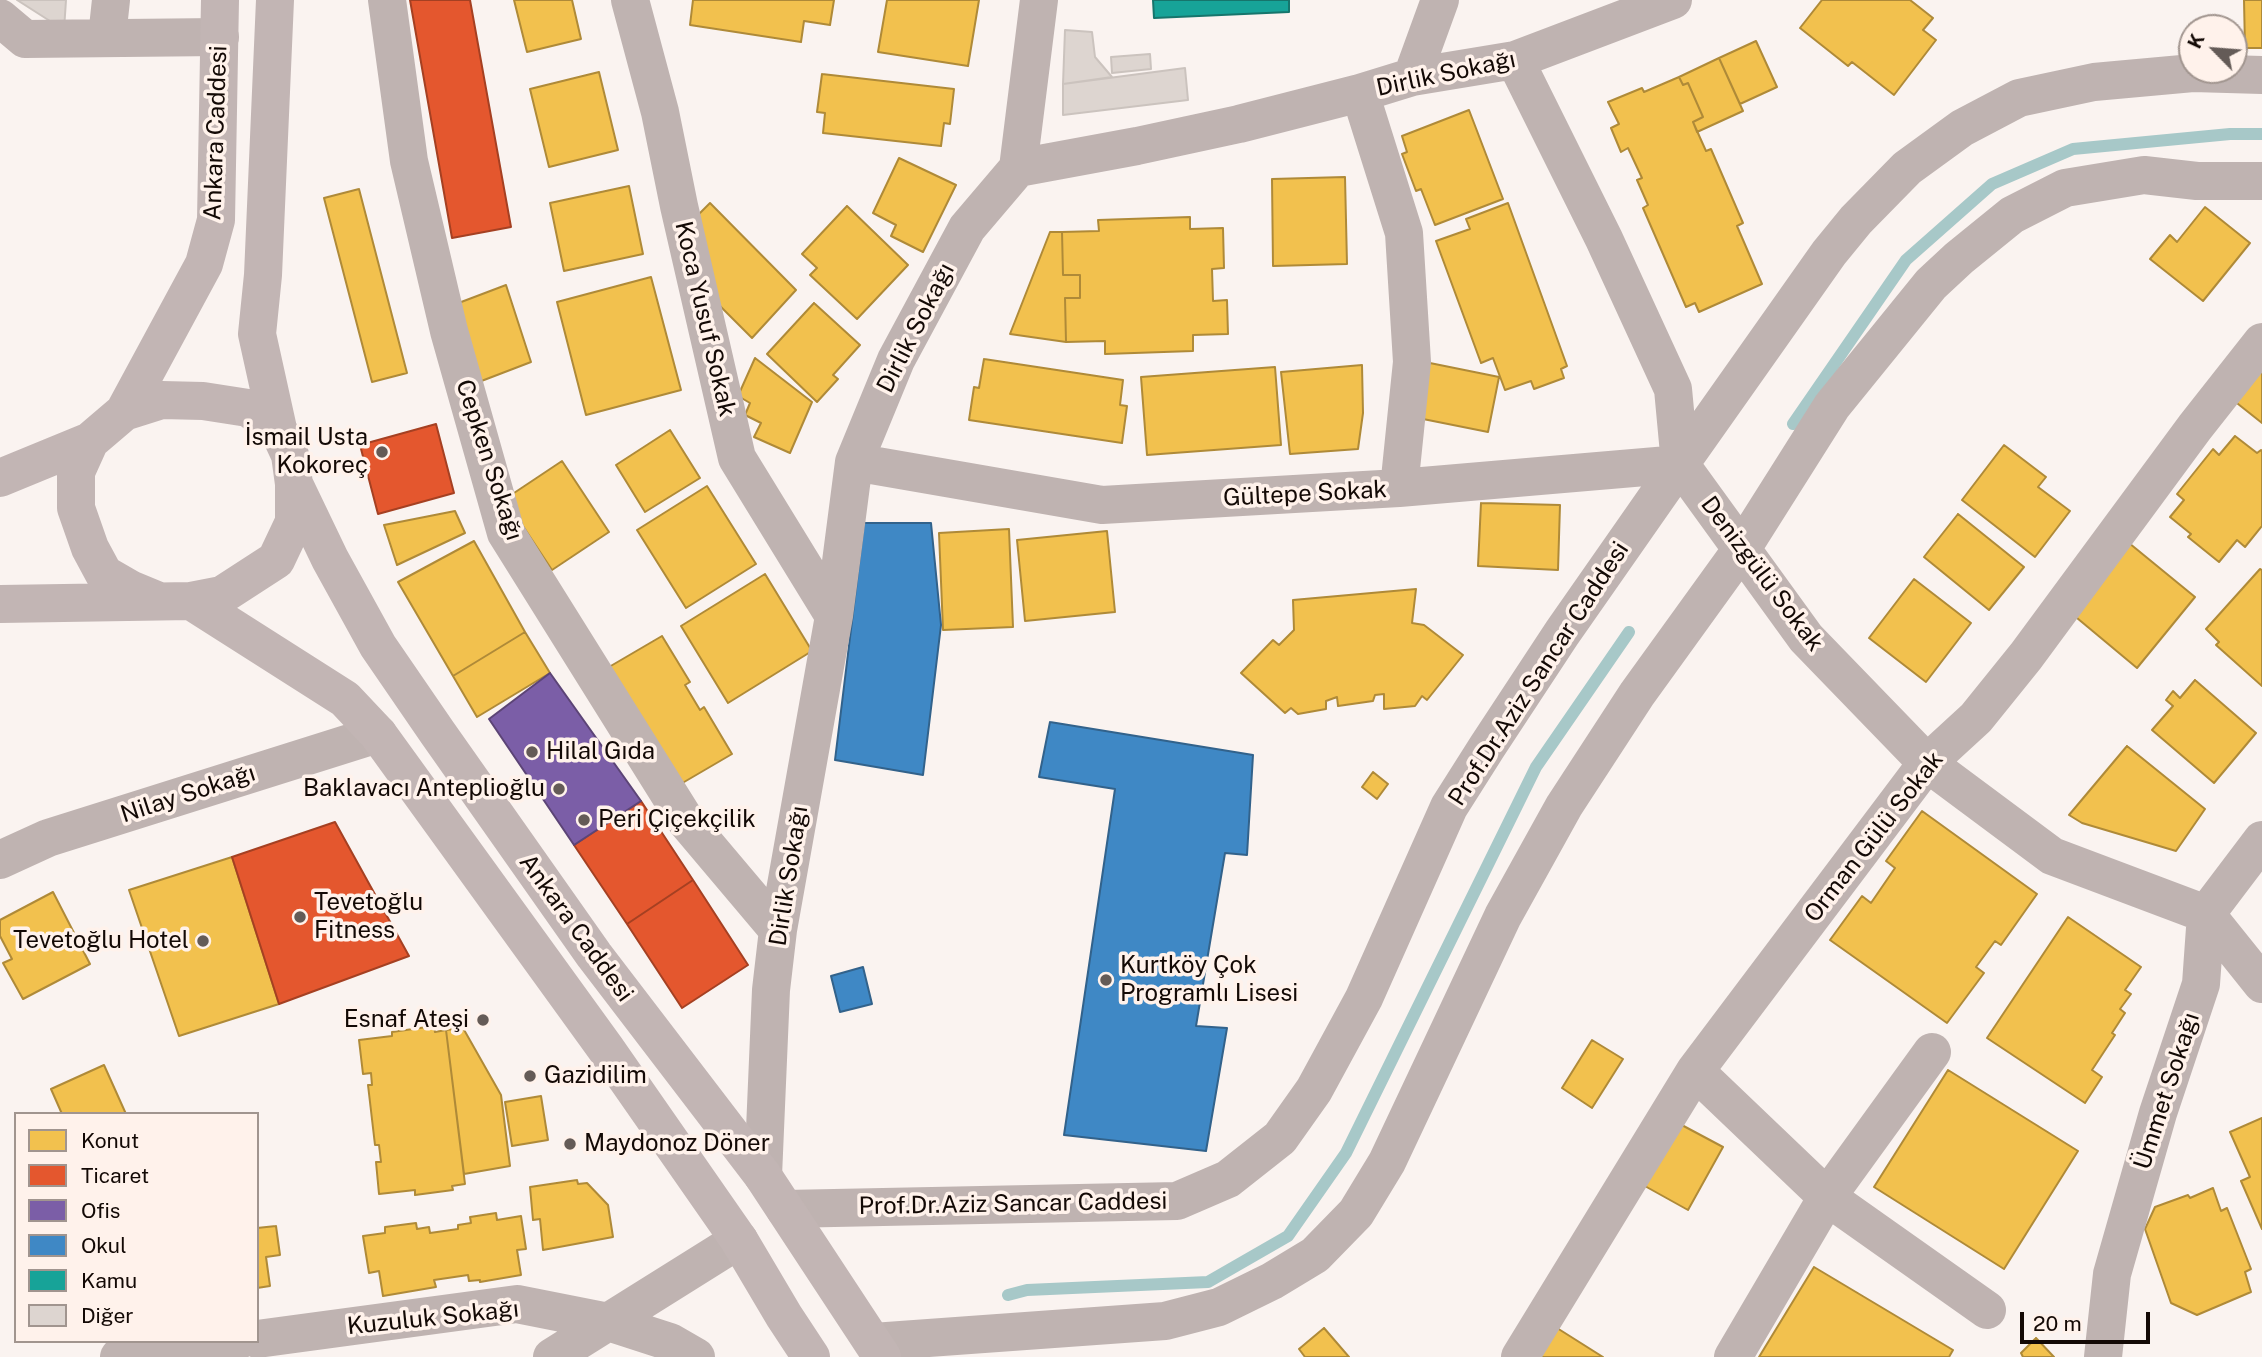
<!DOCTYPE html>
<html>
<head>
<meta charset="utf-8">
<style>
	body { margin:0 }
	#map { position:relative; width:2262px; height:1357px; overflow:hidden; background:#faf3f0; font-family:"Public Sans",sans-serif }
	canvas { display:block }
	.legend { position:absolute; left:14px; top:1112px; width:245px; height:231px; box-sizing:border-box; background:#fff2eb; border:2px solid #a1958f; margin:0; padding:9px 12px; list-style:none; font-size:21px; color:#130905 }
	.legend li { display:flex; align-items:center; gap:14px; height:35px }
	.legend b { width:35px; border:2px solid #a1958f }
	.north { position:absolute; left:2178px; top:14px; width:70px; height:70px; box-sizing:border-box; background:#fff2eb; border:2px solid #a1958f; border-radius:50%; rotate:295deg; font-size:19px; font-weight:700; line-height:28px; text-align:center; color:#130905 }
	.north::after { content:''; display:block; margin:auto; width:24px; height:32px; background:#645b57; clip-path:polygon(50% 0,100% 100%,50% 72%,0 100%) }
	.scale { position:absolute; left:2020px; top:1312px; width:130px; height:32px; box-sizing:border-box; border:4px solid #130905; border-top:0; padding-left:9px; font-size:21px; line-height:24px; white-space:nowrap; color:#130905; -webkit-text-stroke:5px #fff2eb; paint-order:stroke }
</style>
</head>
<body>
<div id="map">
<canvas width="2262" height="1357"></canvas>
<ul class="legend">
<li><b style="height:19px;background:#f2c14e"></b>Konut</li>
<li><b style="height:19px;background:#e4572e"></b>Ticaret</li>
<li><b style="height:19px;background:#7b5ea7"></b>Ofis</li>
<li><b style="height:19px;background:#3f88c5"></b>Okul</li>
<li><b style="height:19px;background:#17a398"></b>Kamu</li>
<li><b style="height:19px;background:#ddd5d0"></b>Diğer</li>
</ul>
<div class="north">K</div>
<div class="scale">20 m</div>
</div>
<script>
const ctx = document.querySelector('canvas').getContext('2d');
ctx.lineJoin = 'round';
function fillPath(path, color) { ctx.fillStyle = color; ctx.fill(path, 'evenodd'); }
const poly = rows => new Path2D(rows.map(r => 'M' + r).join(''));
function trace(path, color, width, dash) { ctx.strokeStyle = color; ctx.lineWidth = width; ctx.lineCap = dash ? 'butt' : 'round'; ctx.setLineDash(dash || []); ctx.stroke(path); }
function label(font, color, halo, rows, align = 'center') {
  ctx.font = font + ' "Public Sans",sans-serif'; ctx.lineWidth = 7; ctx.setLineDash([]); ctx.textBaseline = 'middle'; ctx.strokeStyle = halo; ctx.fillStyle = color; for (const [text, x, y, turn = 0] of rows) {
    ctx.save(); ctx.translate(x, y); ctx.rotate((+turn || 0) * Math.PI / 180); ctx.textAlign = isNaN(turn) ? turn : align; if (halo) ctx.strokeText(text, 0, 0); ctx.fillText(text, 0, 0); ctx.restore();
  }
}
const homes = poly([
	[514,0,572,0,581,39,527,52,514,0],
	[693,0,834,0,830,25,804,21,801,42,690,25,693,0],
	[887,0,979,0,968,66,878,52,887,0],
	[1822,0,1910,0,1933,18,1923,30,1936,40,1894,95,1852,62,1848,66,1800,28,1822,0],
	[2244,0,2262,0,2262,48,2245,48,2244,0],
	[1756,41,1777,87,1740,104,1719,58,1756,41],
	[1719,58,1743,111,1697,132,1693,122,1703,117,1688,83,1683,85,1679,77,1719,58],
	[599,72,618,150,549,167,530,89,599,72],
	[822,74,954,89,950,124,944,123,941,146,823,133,825,113,817,112,822,74],
	[1679,77,1683,85,1688,83,1703,117,1693,122,1706,151,1711,149,1743,223,1737,226,1762,284,1699,312,1695,303,1686,307,1643,208,1648,205,1637,180,1642,178,1628,148,1621,152,1611,128,1619,124,1608,102,1642,88,1644,92,1679,77],
	[1469,110,1503,199,1435,225,1421,189,1416,191,1402,154,1407,152,1402,136,1469,110],
	[899,158,956,185,923,252,891,236,896,225,873,213,899,158],
	[1345,177,1347,264,1273,266,1272,179,1345,177],
	[629,186,643,254,564,271,550,203,629,186],
	[359,189,407,373,372,382,324,198,359,189],
	[710,203,796,290,752,338,703,289,695,218,710,203],
	[1508,203,1567,366,1561,369,1564,378,1534,389,1531,381,1505,390,1493,358,1481,363,1436,241,1470,229,1466,219,1508,203],
	[847,206,908,265,857,319,810,275,817,268,802,254,847,206],
	[2205,207,2250,243,2203,301,2150,259,2170,235,2177,242,2205,207],
	[1190,217,1190,229,1223,228,1224,268,1212,269,1213,301,1227,300,1228,334,1193,335,1193,351,1105,354,1105,341,1066,342,1065,298,1080,298,1080,275,1063,275,1062,232,1099,231,1098,220,1190,217],
	[1050,232,1062,232,1063,275,1080,275,1080,298,1065,298,1066,342,1010,334,1050,232],
	[651,277,681,390,586,415,557,302,651,277],
	[506,285,531,362,471,385,448,307,506,285],
	[814,303,860,345,833,375,838,379,817,402,767,354,814,303],
	[2262,354,2262,423,2228,396,2262,354],
	[755,358,812,402,790,453,754,437,761,423,745,415,750,403,738,396,755,358],
	[984,359,1123,380,1120,405,1127,406,1122,443,969,420,974,387,979,388,984,359],
	[1420,361,1499,377,1488,432,1408,416,1420,361],
	[1362,365,1363,413,1358,449,1290,454,1281,372,1362,365],
	[1275,367,1281,445,1147,455,1141,377,1275,367],
	[670,430,700,478,645,512,616,465,670,430],
	[2235,436,2257,453,2261,450,2262,451,2262,526,2245,547,2237,540,2219,562,2188,537,2191,534,2170,517,2184,500,2177,494,2213,449,2219,455,2235,436],
	[2004,445,2046,477,2038,487,2070,511,2035,557,1962,500,2004,445],
	[562,461,609,532,552,570,505,499,562,461],
	[707,486,756,564,686,608,637,530,707,486],
	[1481,503,1560,505,1558,570,1478,566,1481,503],
	[455,511,465,533,397,565,384,525,455,511],
	[1958,514,2024,567,1989,610,1924,557,1958,514],
	[1009,529,1013,627,943,630,939,533,1009,529],
	[1107,531,1115,612,1025,621,1017,540,1107,531],
	[474,541,525,632,453,676,398,582,474,541],
	[2129,543,2195,597,2137,668,2071,613,2129,543],
	[2260,569,2262,570,2262,686,2216,645,2219,642,2206,629,2260,569],
	[765,574,812,651,728,703,681,626,765,574],
	[1914,579,1971,623,1926,682,1869,638,1914,579],
	[1416,589,1412,623,1424,625,1463,655,1427,700,1422,696,1415,706,1384,709,1384,694,1375,695,1373,701,1338,706,1337,697,1326,701,1326,709,1298,714,1291,708,1285,713,1241,673,1273,640,1279,645,1294,630,1293,600,1416,589],
	[525,632,550,673,477,717,453,676,525,632],
	[662,636,690,682,685,685,700,710,704,707,732,754,679,785,609,667,662,636],
	[2195,680,2256,733,2214,783,2152,730,2173,706,2166,700,2173,691,2180,698,2195,680],
	[2127,746,2205,809,2176,851,2082,823,2069,815,2127,746],
	[1373,772,1388,784,1377,799,1362,787,1373,772],
	[1922,811,2037,894,2001,945,1995,941,1976,967,1984,973,1947,1023,1830,940,1862,896,1871,903,1895,868,1886,861,1922,811],
	[232,857,279,1004,179,1036,129,890,232,857],
	[53,892,90,964,23,999,3,963,12,959,0,936,0,920,53,892],
	[2068,917,2141,967,2125,990,2131,994,2120,1009,2125,1013,2112,1033,2115,1035,2092,1070,2102,1077,2085,1103,1987,1038,2068,917],
	[434,1026,435,1032,446,1030,465,1184,452,1186,453,1190,415,1195,415,1190,379,1194,376,1162,381,1162,379,1145,375,1145,368,1085,372,1085,371,1073,363,1074,359,1040,392,1036,392,1032,434,1026],
	[463,1028,501,1095,510,1166,464,1174,446,1030,463,1028],
	[1592,1040,1623,1059,1592,1108,1562,1088,1592,1040],
	[104,1065,126,1114,62,1114,51,1089,104,1065],
	[1948,1070,2078,1151,2004,1269,1874,1187,1948,1070],
	[541,1096,548,1140,512,1146,505,1102,541,1096],
	[2262,1118,2262,1229,2241,1181,2250,1177,2230,1132,2262,1118],
	[1678,1123,1723,1147,1688,1210,1643,1185,1678,1123],
	[577,1180,578,1184,587,1183,608,1205,613,1237,543,1250,540,1219,533,1220,530,1187,577,1180],
	[2213,1188,2221,1211,2227,1208,2251,1269,2245,1272,2251,1292,2197,1315,2171,1303,2145,1229,2155,1207,2188,1195,2190,1198,2213,1188],
	[496,1213,497,1220,521,1216,526,1249,517,1250,521,1275,480,1282,480,1280,469,1281,468,1275,434,1280,436,1287,383,1296,379,1271,369,1273,363,1236,385,1233,385,1227,416,1223,417,1229,429,1227,430,1233,458,1229,458,1225,471,1223,470,1217,496,1213],
	[276,1226,280,1255,266,1257,270,1286,257,1288,257,1228,276,1226],
	[1814,1267,1953,1350,1949,1357,1759,1357,1814,1267],
	[1324,1328,1349,1357,1305,1357,1299,1349,1324,1328],
	[1557,1328,1603,1357,1539,1357,1557,1328],
	[2036,1338,2054,1357,2023,1357,2021,1353,2036,1338]
]);
fillPath(homes, '#f2c14e');
trace(homes, '#af8a38', 2);
const shops = poly([
	[410,0,470,0,511,227,452,238,410,0],
	[436,424,454,493,378,514,360,445,436,424],
	[641,801,693,880,627,924,574,845,641,801],
	[335,822,409,956,279,1004,232,857,335,822],
	[693,880,748,965,682,1008,627,924,693,880]
]);
fillPath(shops, '#e4572e');
trace(shops, '#a54022', 2);
const offices = poly([
	[550,673,641,801,574,845,489,719,550,673]
]);
fillPath(offices, '#7b5ea7');
trace(offices, '#5c4476', 2);
const schools = poly([
	[864,523,931,523,941,625,923,775,835,760,864,523],
	[1050,722,1253,755,1247,855,1225,853,1196,1026,1227,1028,1206,1151,1064,1135,1115,789,1039,777,1050,722],
	[863,967,872,1004,840,1012,831,976,863,967]
]);
fillPath(schools, '#3f88c5');
trace(schools, '#32628b', 2);
const public = poly([
	[1153,0,1289,0,1289,12,1154,18,1153,0]
]);
fillPath(public, '#17a398');
trace(public, '#16756c', 2);
trace(poly([
	[1793,424,1906,260,1992,184,2073,149,2230,134,2262,134],
	[1008,1295,1027,1290,1208,1282,1288,1236,1346,1153,1536,767,1629,632]
]), '#a7c8c8', 12);
const building = poly([
	[17,0,66,0,64,30,17,0],
	[1065,30,1092,32,1095,57,1112,77,1063,84,1065,30],
	[1150,54,1151,69,1112,73,1111,57,1150,54],
	[1185,68,1188,100,1063,115,1063,84,1185,68]
]);
fillPath(building, '#ddd5d0');
trace(building, '#cbc3be', 2);
trace(poly([
	[387,0,409,161,449,331,506,533,686,821,778,930],
	[630,0,660,112,679,206,737,458,834,616],
	[0,18,25,39,220,37],
	[107,37,111,0],
	[1515,60,1604,239,1673,389,1680,464,1806,638,1927,763,2052,856,2206,914,2262,984],
	[1412,77,1440,0],
	[1018,168,1039,0],
	[854,462,1102,505,1399,488,1412,362,1404,233,1360,93],
	[1399,488,1680,464],
	[0,860,48,838,378,734],
	[1695,1071,1827,1197,1987,1310],
	[763,1176,771,990,778,930,834,616,854,462,896,360,967,228,1018,168,1137,146,1239,124,1360,93,1412,77,1515,60,1673,0],
	[785,1209,1177,1201,1228,1179,1280,1138,1314,1090,1364,998,1449,807,1487,747,1562,633,1680,464,1829,253,1856,220,1907,168,1962,128,2019,98,2094,82,2193,73,2262,75],
	[257,1339,517,1304,608,1322,670,1342,696,1357],
	[873,1342,1165,1321,1219,1307,1272,1281,1315,1255,1356,1213,1387,1162,1503,916,1564,806,1637,694,1741,550,1832,406,1931,284,1959,258,2012,215,2065,188,2144,175,2197,181,2262,181],
	[119,1357,238,1341],
	[552,1357,739,1240],
	[1520,1357,1695,1071,1927,763,1976,718,2026,656,2195,427,2262,342],
	[1733,1357,1827,1197,1932,1052],
	[2103,1357,2112,1274,2158,1113,2201,984,2206,914,2262,840]
]), '#bfb3b1', 38);
trace(poly([
	[275,0,263,275,257,334,278,429],
	[124,412,204,264,216,220,220,0],
	[0,478,90,441],
	[294,484,330,559,378,646,437,732,594,955,763,1176,882,1357],
	[191,601,345,699,378,734,606,1049,739,1240,784,1316,811,1357],
	[0,604,191,601,222,595,276,560,294,522,294,484,290,455,278,429,248,408,203,401,162,400,124,412,90,441,76,472,76,508,90,548,104,574,130,589,159,601]
]), '#c2b5b4', 38);
for (const [x, y, r, color] of [
	[382,452,7,"#645b57"],
	[532,752,7,"#645b57"],
	[559,789,7,"#645b57"],
	[584,820,7,"#645b57"],
	[300,917,7,"#645b57"],
	[203,941,7,"#645b57"],
	[1106,980,7,"#645b57"],
	[483,1020,7,"#645b57"],
	[530,1076,7,"#645b57"],
	[570,1144,7,"#645b57"]
]) { const dot = new Path2D(); dot.arc(x, y, r, 0, 2 * Math.PI); ctx.fillStyle = color; ctx.fill(dot); trace(dot, '#fff2eb', 2.5); }
label('24px', '#130905', '#fff2eb', [
	["Dirlik Sokağı",1446,74,-12],
	["Ankara Caddesi",216,133,-88],
	["Koca Yusuf Sokak",705,319,77],
	["Dirlik Sokağı",916,328,-63],
	["Cepken Sokağı",489,460,72],
	["Gültepe Sokak",1305,494,-3],
	["Denizgülü Sokak",1762,574,53],
	["Prof.Dr.Aziz Sancar Caddesi",1539,674,-57],
	["Nilay Sokağı",188,794,-18],
	["Orman Gülü Sokak",1874,837,-52],
	["Dirlik Sokağı",789,876,-81],
	["Ankara Caddesi",576,928,54],
	["Ümmet Sokağı",2167,1091,-72],
	["Prof.Dr.Aziz Sancar Caddesi",1013,1204,-1],
	["Kuzuluk Sokağı",433,1318,-6]
]);
label('24px', '#130905', '#fff2eb', [
	["İsmail Usta",368,438,"right"],
	["Kokoreç",368,466,"right"],
	["Hilal Gıda",546,752],
	["Baklavacı Anteplioğlu",545,789,"right"],
	["Peri Çiçekçilik",598,820],
	["Tevetoğlu",314,903],
	["Fitness",314,931],
	["Tevetoğlu Hotel",189,941,"right"],
	["Kurtköy Çok",1120,966],
	["Programlı Lisesi",1120,994],
	["Esnaf Ateşi",469,1020,"right"],
	["Gazidilim",544,1076],
	["Maydonoz Döner",584,1144]
], 'left');
</script>
</body>
</html>
